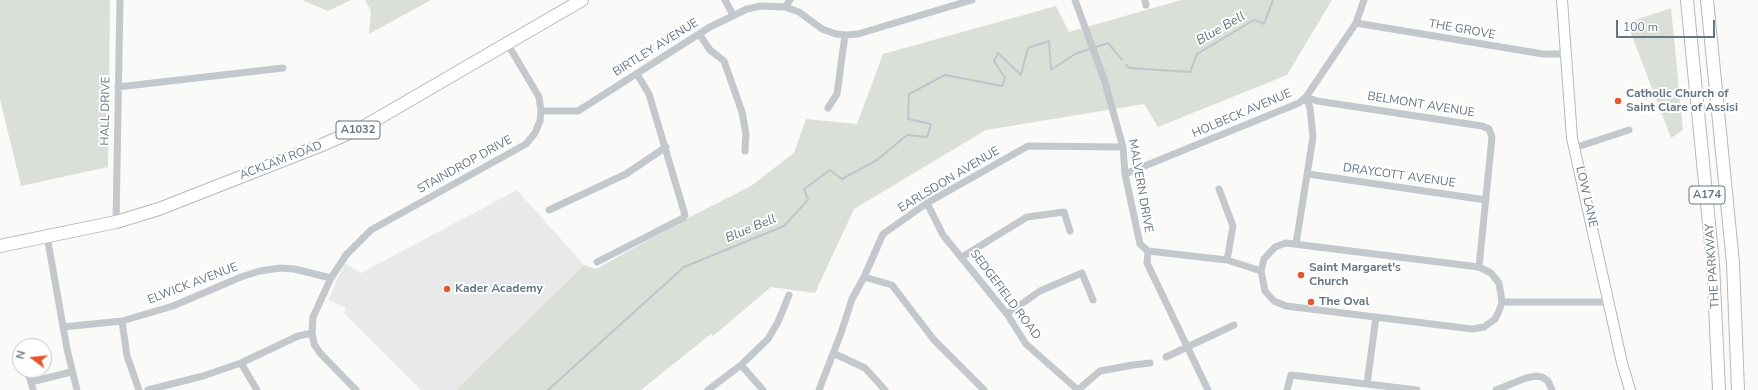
<!DOCTYPE html>
<html>
<head>
<meta charset="utf-8">
<style>
	body { margin:0 }
	#map { position:relative; width:1758px; height:390px; overflow:hidden; background:#fafaf8; font-family:"Nunito Sans",sans-serif }
	canvas { display:block }
	.north { position:absolute; left:12px; top:338px; width:40px; height:40px; box-sizing:border-box; background:#fff; border:1px solid #c1c8cd; border-radius:50%; rotate:285deg; font-size:11px; font-weight:700; line-height:16px; text-align:center; color:#657683 }
	.north::after { content:''; display:block; margin:auto; width:14px; height:18px; background:#e4572e; clip-path:polygon(50% 0,100% 100%,50% 72%,0 100%) }
	.scale { position:absolute; left:1616px; top:20px; width:99px; height:18px; box-sizing:border-box; border:2px solid #657683; border-top:0; padding-left:5px; font-size:12px; line-height:14px; white-space:nowrap; color:#657683; -webkit-text-stroke:3px #fff; paint-order:stroke }
</style>
</head>
<body>
<div id="map">
<canvas width="1758" height="390"></canvas>
<div class="north">N</div>
<div class="scale">100 m</div>
</div>
<script>
const ctx = document.querySelector('canvas').getContext('2d');
ctx.lineJoin = 'round';
function fillPath(path, color) { ctx.fillStyle = color; ctx.fill(path, 'evenodd'); }
const poly = rows => new Path2D(rows.map(r => 'M' + r).join(''));
function trace(path, color, width, dash) { ctx.strokeStyle = color; ctx.lineWidth = width; ctx.lineCap = dash ? 'butt' : 'round'; ctx.setLineDash(dash || []); ctx.stroke(path); }
function label(font, color, halo, rows, align = 'center') {
  ctx.font = font + ' "Nunito Sans",sans-serif'; ctx.lineWidth = 4; ctx.setLineDash([]); ctx.textBaseline = 'middle'; ctx.strokeStyle = halo; ctx.fillStyle = color; for (const [text, x, y, turn = 0] of rows) {
    ctx.save(); ctx.translate(x, y); ctx.rotate((+turn || 0) * Math.PI / 180); ctx.textAlign = isNaN(turn) ? turn : align; if (halo) ctx.strokeText(text, 0, 0); ctx.fillText(text, 0, 0); ctx.restore();
  }
}
fillPath(poly([
	[517,190,584,265,456,390,421,390,344,313,346,308,328,300,338,277,345,263,361,273]
]), '#e8e9e9');
fillPath(poly([
	[0,0,110,0,108,167,21,186,0,99],
	[302,0,351,0,328,11],
	[365,0,431,0,369,34,371,11],
	[1181,0,1332,0,1287,75,1158,127,1144,104,986,130,854,209,815,293,771,287,713,336,711,334,641,390,456,390,584,265,596,269,692,216,751,186,794,153,806,119,857,124,883,54,1056,6,1069,32],
	[1671,8,1683,130,1671,138,1627,23]
]), '#dadfd7');
trace(poly([
	[1126,65,1129,68,1190,72,1197,54,1254,20,1264,24,1273,0],
	[548,390,684,267,784,226,808,200,804,189,830,170,842,179,877,160,907,135,927,137,931,124,908,119,909,94,945,75,1002,86,1005,78,994,61,998,53,1021,75,1028,48,1049,41,1051,70,1075,54,1108,43,1122,60]
]), '#bbc7cb', 2);
const secondary = poly([
	[1562,0,1572,138,1622,363,1630,390]
]);
const primary = poly([
	[0,246,116,222,159,209,322,145,365,126,582,0]
]);
const trunk = poly([
	[1687,0,1713,264,1719,390],
	[1707,0,1733,263,1738,390]
]);
trace(secondary, '#b3babf', 12);
trace(primary, '#b5babe', 14);
trace(trunk, '#b4b9bd', 14);
trace(poly([
	[725,0,733,15],
	[1075,0,1104,79,1123,147,1125,174,1140,244,1148,251],
	[1145,0,1146,5],
	[785,7,790,0],
	[1356,23,1543,54,1566,54],
	[699,34,710,50,724,61,742,112,746,134,745,151],
	[118,87,283,68],
	[1306,97,1317,101,1482,126,1489,129,1492,137,1479,267],
	[828,108,837,94,845,35],
	[541,111,578,111,710,27,747,9,761,6,785,7,799,12,822,29,836,34,845,35,858,34,972,0],
	[1574,148,1629,130],
	[1125,174,1299,103,1306,97,1356,23,1364,0],
	[1308,174,1486,200],
	[1219,189,1233,226,1227,260],
	[927,203,943,235,1007,314,1026,344,1078,390],
	[549,210,626,174,666,147],
	[116,222,120,0],
	[47,236,67,349,77,390],
	[1286,243,1479,267,1491,273,1499,283,1502,302,1499,311,1495,319,1484,327,1472,329,1286,306,1274,301,1265,291,1261,271,1264,259,1275,247,1286,243],
	[1296,244,1313,137,1310,108,1306,97],
	[1148,251,1147,263,1208,390],
	[1148,251,1227,260,1261,271],
	[962,257,1027,217,1064,212,1070,231],
	[597,262,683,218,685,215,649,94,637,74],
	[864,277,892,285,934,340,984,390],
	[1502,302,1609,302],
	[1007,314,1040,291,1082,273,1093,300],
	[122,321,127,356,139,390],
	[63,327,122,321,173,306,241,277,260,271,280,268,294,269,331,278],
	[833,353,865,368,885,390],
	[1166,357,1234,325],
	[241,363,257,390],
	[741,365,763,390],
	[29,376,33,389],
	[31,382,71,372],
	[1367,384,1376,317],
	[148,390,203,376,241,363,298,336,312,333],
	[356,390,320,353,314,344,312,333,313,317,331,278,346,255,371,230,526,144,535,133,540,121,541,111,539,97,507,43],
	[708,390,741,365,768,339,778,322,789,295],
	[819,390,841,333,852,299,864,277,883,234,927,203,1028,146,1123,147],
	[1078,390,1100,371,1133,365,1150,363],
	[1287,390,1291,375,1417,390],
	[1496,390,1526,378,1536,376,1542,377,1548,381,1552,390]
]), '#c3c8cc', 7);
trace(secondary, '#fff', 10);
trace(primary, '#fff', 12);
trace(trunk, '#fff', 12);
for (const [x, y, r, color] of [
	[1618,101,4,"#e4572e"],
	[1301,275,4,"#e4572e"],
	[447,289,4,"#e4572e"],
	[1311,302,4,"#e4572e"]
]) { const dot = new Path2D(); dot.arc(x, y, r, 0, 2 * Math.PI); ctx.fillStyle = color; ctx.fill(dot); trace(dot, '#fff', 1.5); }
for (const [x, y, w] of [
	[358,130,44],
	[1707,195,36]
]) { const box = new Path2D(); box.roundRect(x - w / 2, y - 9, w, 18, 3); ctx.fillStyle = '#fff'; ctx.fill(box); trace(box, '#657683', 1); }
label('bold 11px', '#657683', null, [
	["A1032",358,130],
	["A174",1707,195]
]);
label('12px', '#657683', '#fff', [
	["THE GROVE",1462,30,10],
	["BIRTLEY AVENUE",656,48,-32],
	["BELMONT AVENUE",1421,105,9],
	["HALL DRIVE",106,111,-89],
	["HOLBECK AVENUE",1242,114,-23],
	["ACKLAM ROAD",281,161,-21],
	["STAINDROP DRIVE",465,165,-29],
	["DRAYCOTT AVENUE",1399,176,8],
	["EARLSDON AVENUE",949,180,-31],
	["MALVERN DRIVE",1140,186,80],
	["LOW LANE",1586,197,77],
	["THE PARKWAY",1713,266,-94],
	["ELWICK AVENUE",193,284,-21],
	["SEDGEFIELD ROAD",1005,295,53]
]);
label('bold 12px', '#657683', '#fff', [
	["Catholic Church of",1626,94],
	["Saint Clare of Assisi",1626,108],
	["Saint Margaret's",1309,268],
	["Church",1309,282],
	["Kader Academy",455,289],
	["The Oval",1319,302]
], 'left');
label('italic 13px', '#60757c', '#fff', [
	["Blue Bell",1221,29,-30],
	["Blue Bell",751,229,-23]
]);
</script>
</body>
</html>
